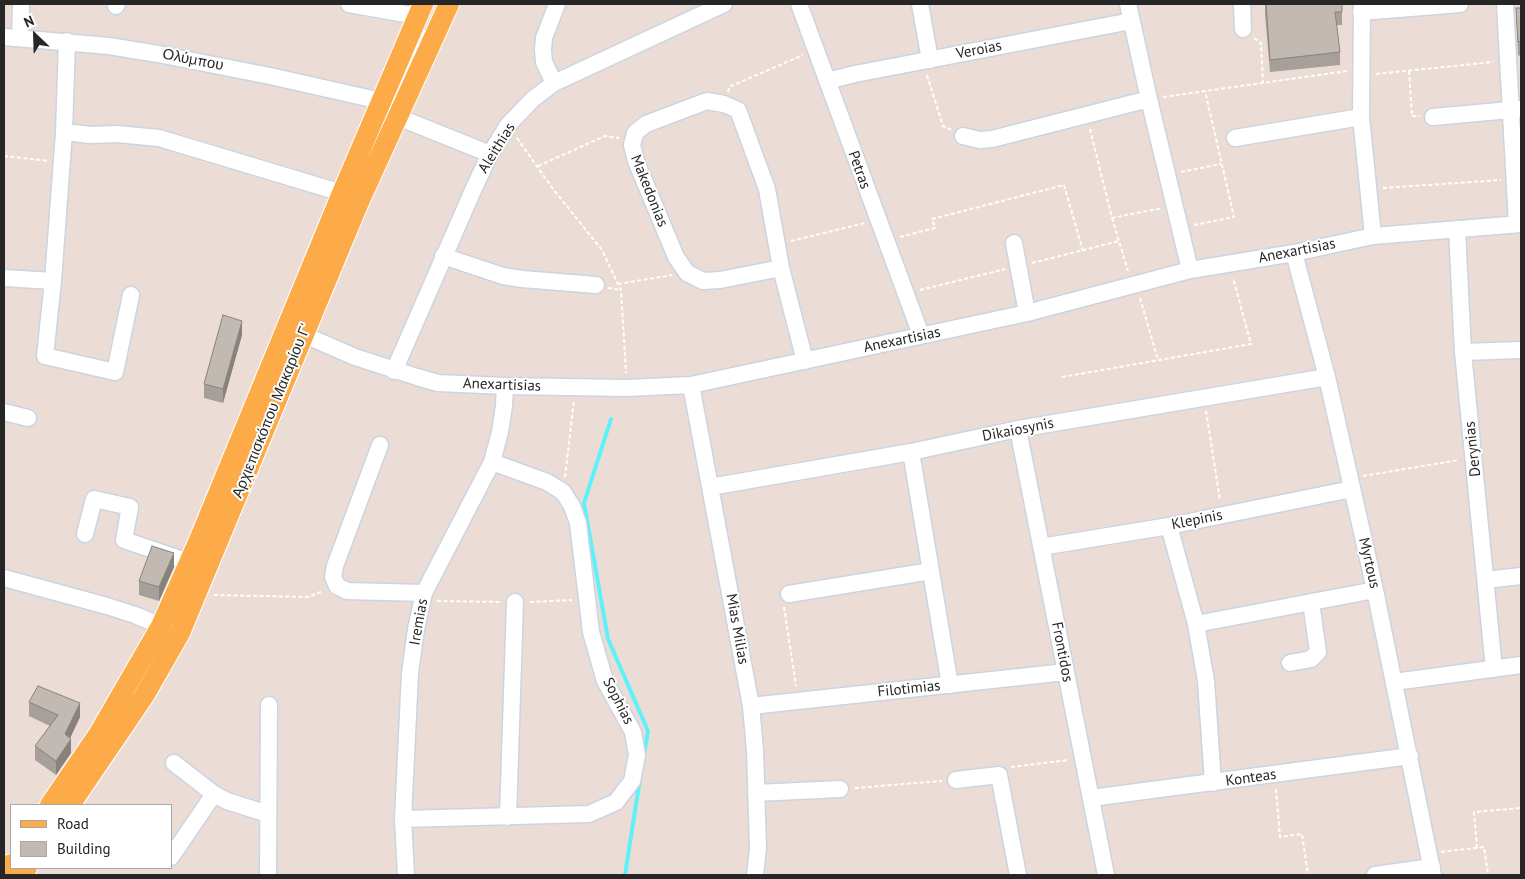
<!DOCTYPE html>
<html>
<head>
<meta charset="utf-8">
<style>
	body { margin:0 }
	#map { position:relative; width:1525px; height:879px; overflow:hidden; background:#ebddd6; font-family:"PT Sans",sans-serif }
	canvas { display:block }
	.frame { position:absolute; inset:0; border:5px solid #262626; pointer-events:none }
	.legend { position:absolute; left:10px; top:804px; width:162px; height:65px; box-sizing:border-box; background:#fff; border:1px solid #a8a8a8; margin:0; padding:6px 9px; list-style:none; font-size:15px; color:#262626 }
	.legend li { display:flex; align-items:center; gap:10px; height:25px }
	.legend b { width:25px; border:1px solid #a8a8a8 }
	.north { position:absolute; left:10px; top:10px; width:50px; height:50px; -webkit-text-stroke:4px #fff; paint-order:stroke; rotate:336deg; font-size:14px; font-weight:700; line-height:20px; text-align:center; color:#262626 }
	.north::after { content:''; display:block; margin:auto; width:18px; height:22px; background:#262626; clip-path:polygon(50% 0,100% 100%,50% 72%,0 100%) }
</style>
</head>
<body>
<div id="map">
<canvas width="1525" height="879"></canvas>
<div class="frame"></div>
<ul class="legend">
<li><b style="height:6px;background:#fdab49"></b>Road</li>
<li><b style="height:14px;background:#c2b9b2"></b>Building</li>
</ul>
<div class="north">N</div>
</div>
<script>
const ctx = document.querySelector('canvas').getContext('2d');
ctx.lineJoin = 'round';
const poly = rows => new Path2D(rows.map(r => 'M' + r).join(''));
function trace(path, color, width, dash) { ctx.strokeStyle = color; ctx.lineWidth = width; ctx.lineCap = dash ? 'butt' : 'round'; ctx.setLineDash(dash || []); ctx.stroke(path); }
function fillPath(path, color) { ctx.fillStyle = color; ctx.fill(path, 'evenodd'); }
function label(font, color, halo, rows, align = 'center') {
  ctx.font = font + ' "PT Sans",sans-serif'; ctx.lineWidth = 4; ctx.setLineDash([]); ctx.textBaseline = 'middle'; ctx.strokeStyle = halo; ctx.fillStyle = color; for (const [text, x, y, turn = 0] of rows) {
    ctx.save(); ctx.translate(x, y); ctx.rotate((+turn || 0) * Math.PI / 180); ctx.textAlign = isNaN(turn) ? turn : align; if (halo) ctx.strokeText(text, 0, 0); ctx.fillText(text, 0, 0); ctx.restore();
  }
}
trace(poly([
	[611,419,584,503,608,639,648,731,644,754],
	[625,875,640,779]
]), '#5df2f9', 4);
const minor = poly([
	[349,4,417,16],
	[799,4,921,335],
	[920,4,930,60],
	[1128,4,1149,99,1190,270],
	[1242,4,1243,29],
	[1362,4,1361,117,1373,236],
	[1505,4,1517,224],
	[116,6,117,4],
	[1361,12,1460,4],
	[4,37,109,46,158,54,270,76,381,101,390,98,396,91,418,46,428,37,435,35],
	[20,38,21,4],
	[67,41,64,132,53,281,45,356,115,372,131,295],
	[827,81,855,74,1131,21],
	[554,83,544,62,543,50,544,38,557,4],
	[398,117,490,154],
	[1433,117,1521,109],
	[64,132,91,135,117,134,159,138,342,193],
	[963,136,980,140,992,139,1149,99],
	[1235,138,1361,117],
	[1457,229,1463,352,1494,669],
	[1014,243,1027,313],
	[1294,253,1327,377,1375,590,1433,875],
	[443,256,503,276,522,279,596,285],
	[781,268,720,280,703,281,687,273,676,257,636,161,632,145,635,133,646,124,707,101,724,104,738,110,767,189,781,268,805,361],
	[4,278,53,281],
	[293,330,355,357,417,377,438,383,505,386,627,388,691,385,1027,313,1190,270,1294,253,1373,236,1521,224],
	[1463,352,1521,350],
	[394,371,474,188,490,154,508,125,533,99,554,83,724,4],
	[691,385,751,706,755,750,758,848,755,875],
	[4,412,28,418],
	[1018,429,1106,875],
	[380,445,335,566,333,577,337,586,347,591,424,593],
	[911,452,950,685],
	[710,487,911,452,1018,429,1327,377],
	[1169,526,1196,624,1206,681,1213,783],
	[85,534,94,499,130,507,124,540,189,562],
	[1041,547,1169,526,1352,489],
	[4,578,107,606,135,615,171,630],
	[1486,580,1521,576],
	[789,594,931,571],
	[1196,624,1375,590],
	[1290,663,1311,659,1318,652,1311,602],
	[1394,682,1521,665],
	[751,706,1066,672],
	[174,763,214,794,227,801,268,814],
	[956,780,999,775,1018,875],
	[756,793,840,789],
	[1091,798,1410,756],
	[508,817,515,602],
	[403,819,589,814,616,802,632,781,637,755,633,732,605,681,591,632,578,523,572,506,563,492,547,482,492,462],
	[171,857,214,794],
	[268,875,269,705],
	[406,875,403,819,410,673,416,629,424,593,492,462,500,432,504,406,505,386],
	[1375,875,1432,867]
]);
const major = poly([
	[50,805,98,735,161,626,199,540,342,193,423,4],
	[70,805,144,696,180,633,359,202,449,4],
	[4,875,11,864],
	[21,875,27,868]
]);
trace(minor, '#cbd4e2', 19);
trace(major, '#fff', 22);
trace(poly([
	[1254,38,1261,43,1263,83],
	[1409,71,1412,116,1420,116],
	[1376,74,1493,62],
	[927,75,943,126,952,130],
	[728,92,729,87,803,55],
	[1163,97,1347,71],
	[1090,129,1112,218,1162,208],
	[517,138,553,189,602,250,618,284,621,290,626,373],
	[4,156,49,161],
	[538,166,605,136,619,138],
	[1181,172,1221,164],
	[1383,188,1501,180],
	[1112,218,1128,271],
	[1194,225,1234,217,1205,91],
	[900,237,935,228,932,219,1064,185,1083,251],
	[791,241,865,223],
	[1032,263,1119,241],
	[618,284,672,275],
	[608,288,621,290],
	[920,290,1005,269],
	[1140,298,1158,360],
	[1062,377,1251,344,1233,278],
	[1206,411,1220,500],
	[1363,476,1459,460],
	[565,477,574,400],
	[214,595,308,597,323,591],
	[437,601,502,602],
	[530,602,572,600],
	[784,607,796,686],
	[1011,767,1068,760],
	[855,788,942,781],
	[1276,789,1280,837,1302,834,1308,875],
	[1477,848,1474,812,1521,808],
	[1441,852,1484,847,1488,875]
]), '#fff', 2, [4, 2.5]);
trace(minor, '#fff', 16);
trace(major, '#fdab49', 20);
fillPath(poly([
	[1265,4,1342,4,1342,25,1336,25,1340,52,1340,65,1270,72,1265,14],
	[1516,8,1521,8,1521,55,1518,56],
	[242,335,223,403,204,398,204,384],
	[174,567,159,601,139,595,139,581],
	[29,702,80,717,70,738,71,753,56,775,35,760,35,746,50,726,29,716]
]), '#a79f99');
fillPath(poly([
	[242,321,242,335,223,403,223,389],
	[174,553,174,567,159,601,159,587],
	[80,703,80,717,65,749,65,734],
	[71,739,71,753,56,775,56,761]
]), '#88827d');
const building = poly([
	[1266,4,1342,4,1342,12,1335,12,1340,52,1270,60,1266,4],
	[1516,8,1521,8,1521,41,1518,42,1516,8],
	[223,315,242,321,223,389,204,384,223,315],
	[152,546,174,553,159,587,139,581,152,546],
	[38,686,80,703,65,734,71,739,56,761,35,746,58,715,29,702,38,686]
]);
fillPath(building, '#c2b9b2');
trace(building, '#88827d', 1);
label('15px', '#262626', '#fff', [
	["Veroias",979,50,-11],
	["Ολύμπου",193,60,11],
	["Aleithias",497,148,-58],
	["Petras",859,170,70],
	["Makedonias",649,191,68],
	["Anexartisias",1297,251,-11],
	["Anexartisias",902,340,-12],
	["Anexartisias",502,385,2],
	["Αρχιεπισκόπου Μακαρίου Γ'",272,411,-68],
	["Dikaiosynis",1018,430,-11],
	["Derynias",1473,449,-96],
	["Klepinis",1197,520,-11],
	["Myrtous",1369,563,77],
	["Iremias",419,622,-80],
	["Mias Milias",737,629,80],
	["Frontidos",1062,652,79],
	["Filotimias",909,689,-6],
	["Sophias",618,701,63],
	["Konteas",1251,778,-8]
]);
</script>
</body>
</html>
